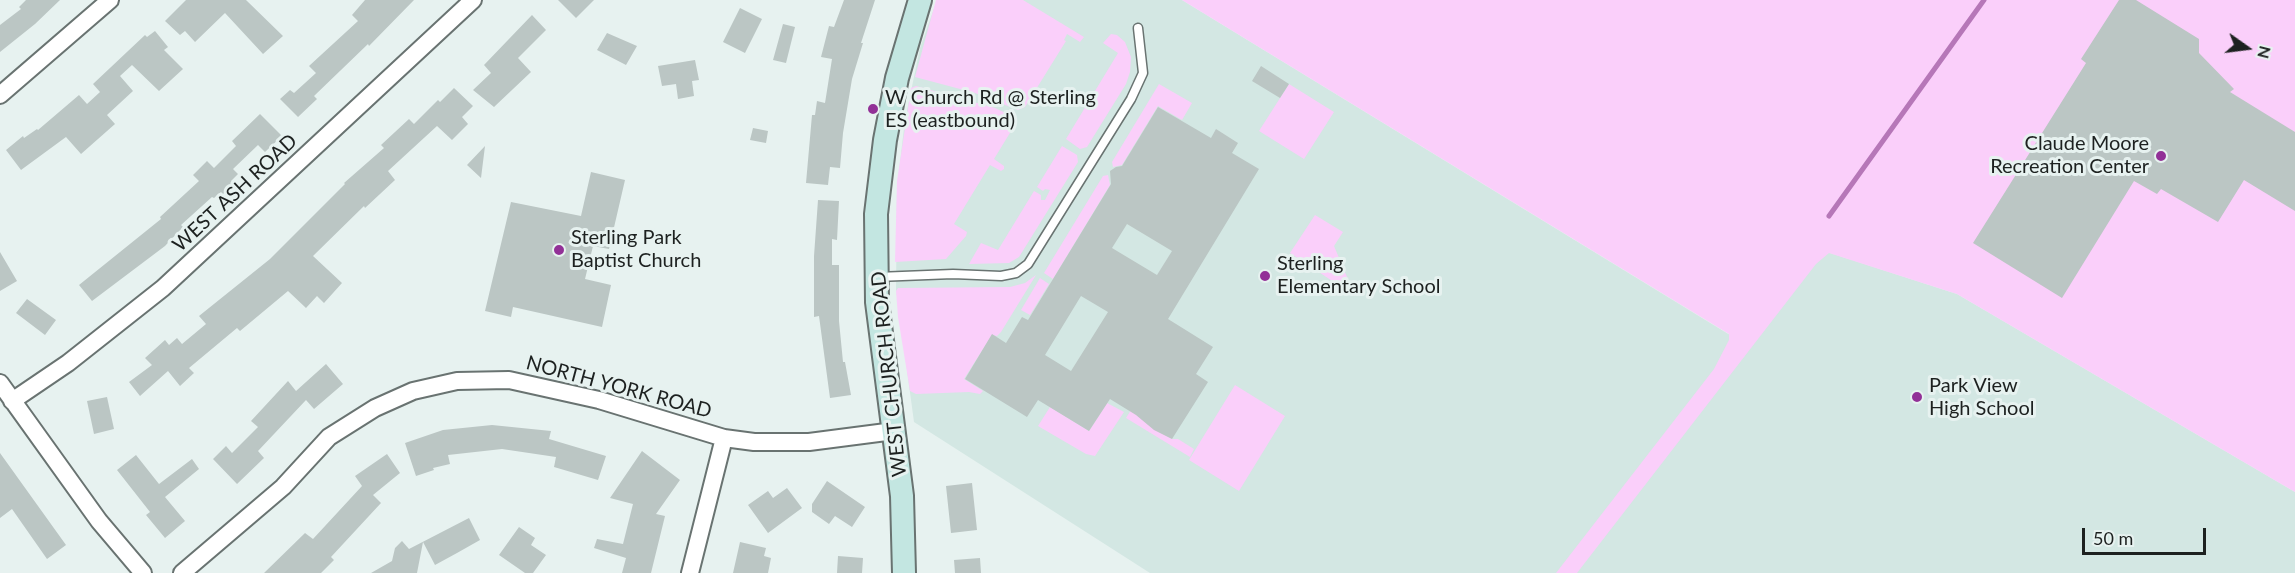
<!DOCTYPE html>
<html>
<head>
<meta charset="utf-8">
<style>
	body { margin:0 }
	#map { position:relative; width:2295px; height:573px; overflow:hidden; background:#e7f2f0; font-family:Lato,sans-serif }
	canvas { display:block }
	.north { position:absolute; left:2217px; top:18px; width:60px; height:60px; -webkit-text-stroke:4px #e7f2f0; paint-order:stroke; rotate:104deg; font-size:16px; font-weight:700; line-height:24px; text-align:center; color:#1d2120 }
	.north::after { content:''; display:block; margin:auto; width:21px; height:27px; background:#1d2120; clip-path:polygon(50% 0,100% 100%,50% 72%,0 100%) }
	.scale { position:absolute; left:2082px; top:528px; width:124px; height:27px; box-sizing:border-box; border:3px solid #1d2120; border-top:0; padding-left:8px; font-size:18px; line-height:21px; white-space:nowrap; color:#1d2120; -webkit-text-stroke:4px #e7f2f0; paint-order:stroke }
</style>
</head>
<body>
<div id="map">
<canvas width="2295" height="573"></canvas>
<div class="north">N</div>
<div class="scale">50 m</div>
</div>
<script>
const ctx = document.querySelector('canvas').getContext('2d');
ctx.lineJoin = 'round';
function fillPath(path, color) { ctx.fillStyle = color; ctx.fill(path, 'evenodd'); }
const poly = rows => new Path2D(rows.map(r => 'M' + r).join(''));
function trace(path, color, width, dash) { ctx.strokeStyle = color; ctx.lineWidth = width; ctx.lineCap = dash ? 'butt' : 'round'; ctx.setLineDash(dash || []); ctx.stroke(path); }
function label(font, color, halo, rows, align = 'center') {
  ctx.font = font + ' Lato,sans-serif'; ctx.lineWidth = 6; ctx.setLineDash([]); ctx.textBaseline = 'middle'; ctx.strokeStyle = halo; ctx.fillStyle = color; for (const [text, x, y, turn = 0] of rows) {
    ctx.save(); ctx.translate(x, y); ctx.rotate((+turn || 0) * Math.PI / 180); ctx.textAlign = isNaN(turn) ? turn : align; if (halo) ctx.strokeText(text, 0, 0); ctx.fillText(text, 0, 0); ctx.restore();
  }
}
fillPath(poly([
	[937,0,1182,0,1743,343,1818,249,1957,294,2295,492,2295,573,1150,573,914,422,896,289,897,188,905,120,920,48]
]), '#d3e7e3');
fillPath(poly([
	[936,0,1023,0,1084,37,1080,42,1067,34,1064,40,1066,41,1025,107,1018,110,975,93,915,77],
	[1182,0,2295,0,2295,492,1957,294,1829,253,1816,264,1577,573,1556,573,1714,369,1729,340,1729,334],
	[1111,34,1117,35,1125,42,1131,57,1130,72,1126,84,1087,147,1080,149,1066,139,1118,53,1103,43],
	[1159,84,1192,103,1182,120,1158,106,1122,165,1113,167,1112,162],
	[1289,84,1334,112,1304,159,1259,131],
	[916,86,995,108,1014,117,1016,123,994,159,1004,166,1004,169,1001,171,990,165,954,224,967,232,966,236,946,259,895,262,897,181,911,88],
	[1062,146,1077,155,1078,162,1019,257,1009,263,969,264,981,243,998,250,1034,191,1041,195,1041,200,1045,200,1050,190,1045,189,1043,191,1037,187],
	[1108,175,1110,185,1053,279,1044,273,1103,176],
	[1315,215,1343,232,1334,246,1355,296,1290,253],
	[1036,275,1001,332,997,336,992,335,964,379,983,391,980,394,969,392,916,394,910,391,898,317,896,291,898,288,1010,287,1025,283],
	[1040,278,1049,284,1030,315,1021,310],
	[1235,385,1285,416,1239,491,1189,460],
	[1107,403,1124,412,1095,456,1086,454,1038,426,1050,407,1089,431],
	[1131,410,1154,429,1172,439,1178,439,1194,449,1190,457,1126,418]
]), '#facffa');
trace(poly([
	[1829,216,1984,0]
]), '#b677b8', 5);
fillPath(poly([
	[26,0,60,0,35,24,0,52,0,25,21,9,19,7],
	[186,0,246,0,283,36,263,54,225,13,195,42,185,31,180,35,165,21],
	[365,0,414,0,369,46,368,44,314,96,317,99,298,117,280,99,290,90,294,93,316,73,309,66,358,21,352,15],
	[558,0,594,0,576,18],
	[844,0,875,0,861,43,863,43,852,79,843,133,840,168,830,167,828,185,806,183,812,115,815,115,817,101,825,103,832,59,821,57,829,26,834,27],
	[2119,0,2136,0,2199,39,2199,53,2234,89,2230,92,2295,132,2295,211,2244,180,2218,222,2161,189,2157,194,2134,181,2062,298,1973,243,2086,63,2081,59],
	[740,8,762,19,745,53,723,42],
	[532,15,546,30,518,58,531,72,494,107,473,90,491,73,484,65],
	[783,24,795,27,786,63,773,60],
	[155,31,168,47,164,50,183,69,159,91,132,65,120,76,133,91,107,115,115,124,81,154,66,137,21,170,6,150,23,136,24,138,37,129,38,130,79,95,87,104,100,92,93,84,145,35,147,37],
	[607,33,637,46,626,65,597,50],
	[695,60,699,80,692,81,694,96,678,99,676,84,662,86,658,66],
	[1261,66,1289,84,1280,98,1252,81],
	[454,88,473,106,462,117,468,124,452,140,437,126,388,171,395,180,365,208,364,206,313,256,342,283,324,303,317,296,306,308,288,291,240,331,237,328,189,368,194,373,180,386,168,371,140,396,129,382,152,365,145,358,165,340,169,345,177,338,182,344,206,324,199,316,270,259,345,184,344,183,384,148,381,145,409,119,414,124,438,100,440,102],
	[1158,107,1211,138,1216,129,1238,143,1232,153,1259,169,1168,319,1213,347,1196,374,1208,382,1172,439,1154,430,1136,415,1110,399,1089,431,1038,400,1027,417,965,379,992,334,1006,343,1022,317,1028,320,1111,184,1110,171,1116,167,1122,166],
	[1127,224,1172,251,1157,275,1112,248],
	[1081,296,1108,312,1071,371,1045,355],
	[260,114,282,136,265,152,258,145,233,169,238,174,231,181,234,184,223,194,221,192,214,198,212,197,181,225,183,227,165,246,92,301,79,285,161,219,160,217,199,181,193,175,207,161,214,168,236,146,232,141],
	[753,128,768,131,766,143,750,140],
	[485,146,481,178,467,165],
	[591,172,625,180,609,249,593,246,585,279,611,285,602,327,513,307,511,317,485,311,511,202,581,216],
	[818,200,839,201,837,240,832,239,832,265,839,265,839,321,843,362,845,362,851,395,830,398,819,316,814,317,814,256],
	[0,252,17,281,0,291],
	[27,299,56,320,45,335,16,313],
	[326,364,343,384,314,409,306,400,258,451,264,458,237,484,213,459,226,446,232,453,258,427,251,421,288,381,296,391],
	[107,397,114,429,94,434,87,401],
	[492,425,551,431,549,439,606,456,598,480,554,467,556,457,502,449,448,455,450,464,433,468,434,470,416,476,405,443,443,430],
	[642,451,680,480,656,514,665,516,651,573,622,573,626,558,594,548,597,539,623,544,633,504,610,498],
	[0,453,66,545,47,559,12,509,0,518],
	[387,454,400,473,373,495,381,503,331,557,334,560,321,573,264,573,305,533,313,539,362,486,355,476],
	[136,455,159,484,192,459,199,469,165,497,185,521,165,538,146,515,150,512,117,470],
	[827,481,865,507,852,527,835,516,829,524,812,512,812,504],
	[972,483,977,530,951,533,946,486],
	[787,488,802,508,768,533,748,505,768,491,773,498],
	[469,518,480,540,457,553,435,565,423,542,417,573,371,573,392,561,395,548,402,541,409,549],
	[519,527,535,538,531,545,546,555,533,573,525,573,499,555],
	[740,542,766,548,764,556,771,558,768,573,733,573],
	[838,556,863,558,862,573,837,573],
	[980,558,981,573,955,573,954,560]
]), '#bbc6c4');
const service = poly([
	[877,277,953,274,1001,276,1016,273,1028,264,1131,99,1143,73,1138,28]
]);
const minor = poly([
	[0,95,110,0],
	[0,383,99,521,143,573],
	[12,401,68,363,163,288,473,0],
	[182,573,283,487,329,437,375,408,413,391,457,381,509,380,599,400,724,438,754,442,809,442,894,431],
	[690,573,724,438]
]);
const secondary = poly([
	[904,573,902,496,877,302,876,214,885,140,897,78,920,0]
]);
trace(service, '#697371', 11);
trace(minor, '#697371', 20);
trace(secondary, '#697371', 26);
trace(service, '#fff', 8);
trace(minor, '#fff', 16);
trace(secondary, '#c3e6e1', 22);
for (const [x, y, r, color] of [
	[873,109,6,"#923097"],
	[2161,156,6,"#923097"],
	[559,250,6,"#923097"],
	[1265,276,6,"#923097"],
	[1917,397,6,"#923097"]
]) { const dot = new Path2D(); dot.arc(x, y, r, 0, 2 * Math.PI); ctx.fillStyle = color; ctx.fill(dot); trace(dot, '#e7f2f0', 2); }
label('20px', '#1d2120', '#e7f2f0', [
	["W Church Rd @ Sterling",885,98],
	["ES (eastbound)",885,121],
	["Claude Moore",2149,144,"right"],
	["Recreation Center",2149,167,"right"],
	["Sterling Park",571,238],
	["Baptist Church",571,261],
	["Sterling",1277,264],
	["Elementary School",1277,287],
	["Park View",1929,386],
	["High School",1929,409]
], 'left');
label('20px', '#1d2120', '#e7f2f0', [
	["WEST ASH ROAD",235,193,-43],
	["WEST CHURCH ROAD",889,374,-96],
	["NORTH YORK ROAD",619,387,15]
]);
</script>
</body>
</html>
